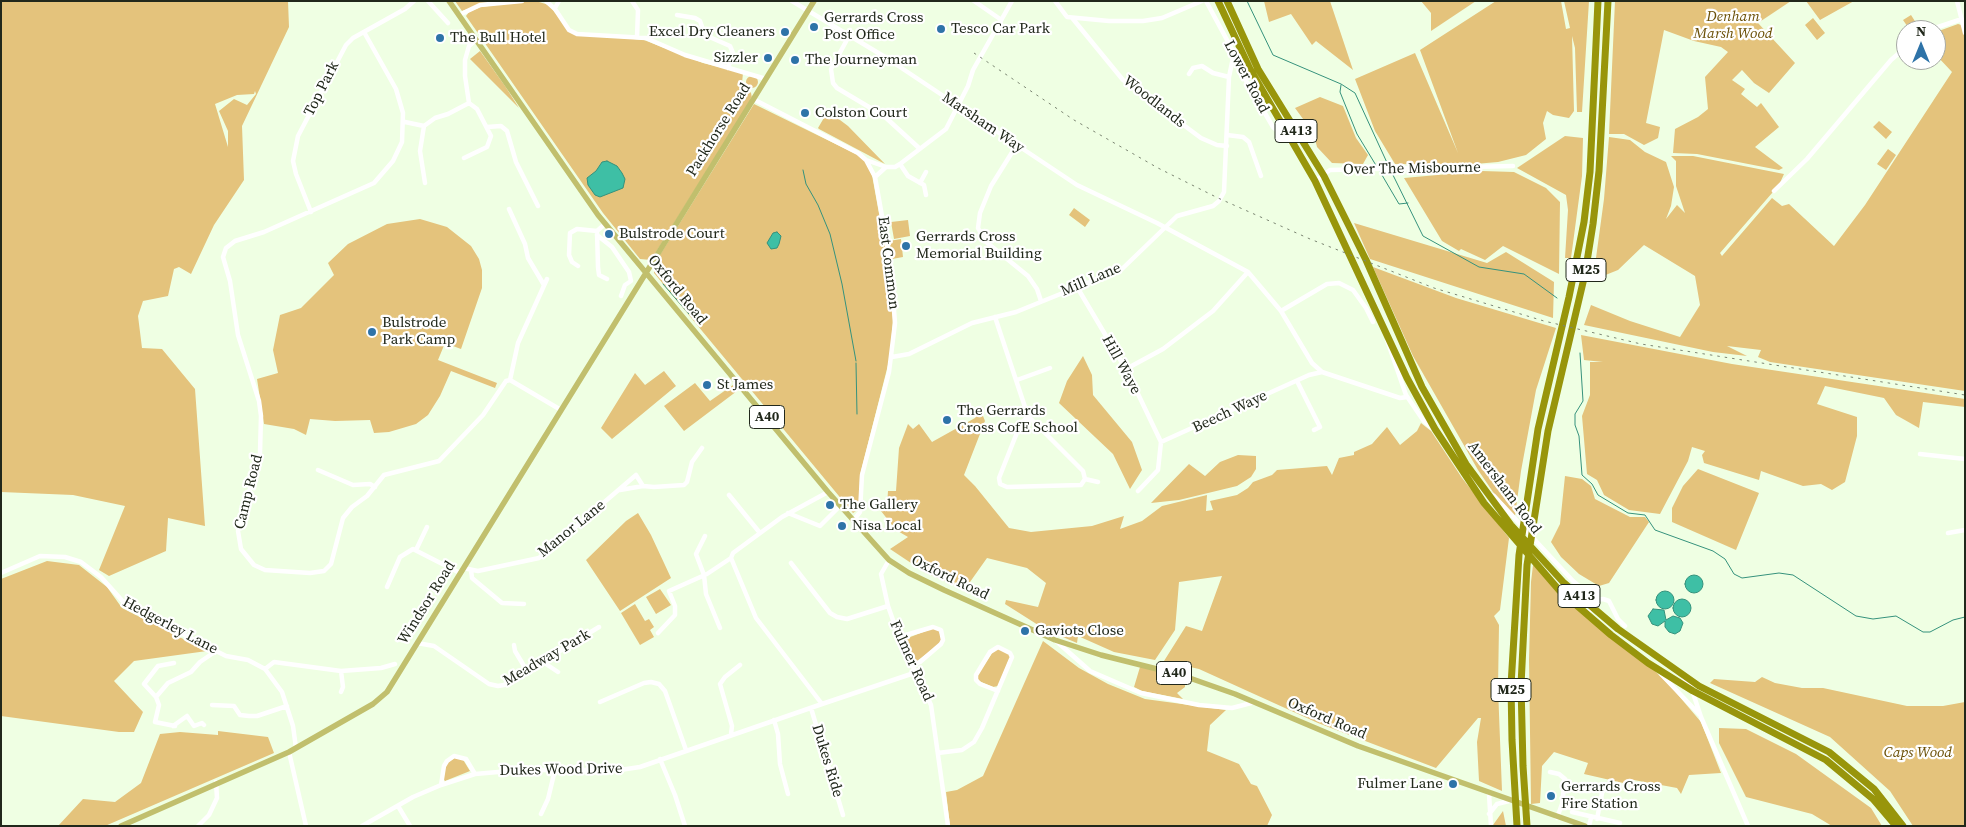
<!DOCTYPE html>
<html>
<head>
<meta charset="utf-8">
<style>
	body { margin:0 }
	#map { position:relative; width:1966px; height:827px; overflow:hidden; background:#efffe3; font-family:"Source Serif 4",serif }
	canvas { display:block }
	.frame { position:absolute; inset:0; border:2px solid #21281b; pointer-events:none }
	.north { position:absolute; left:1896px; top:20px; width:50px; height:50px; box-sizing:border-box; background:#fff; border:1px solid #a6a9a4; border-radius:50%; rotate:0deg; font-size:14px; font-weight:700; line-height:20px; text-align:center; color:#21281b }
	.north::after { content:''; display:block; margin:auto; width:18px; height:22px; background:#2e73a8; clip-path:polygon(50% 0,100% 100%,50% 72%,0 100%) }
</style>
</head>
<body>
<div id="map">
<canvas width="1966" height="827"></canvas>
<div class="frame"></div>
<div class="north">N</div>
</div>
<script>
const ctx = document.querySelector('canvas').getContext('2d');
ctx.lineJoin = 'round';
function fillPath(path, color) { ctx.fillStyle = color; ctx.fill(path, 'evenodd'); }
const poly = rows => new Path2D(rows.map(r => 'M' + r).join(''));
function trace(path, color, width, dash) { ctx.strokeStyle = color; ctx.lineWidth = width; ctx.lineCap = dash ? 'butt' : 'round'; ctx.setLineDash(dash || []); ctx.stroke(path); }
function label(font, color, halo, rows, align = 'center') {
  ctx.font = font + ' "Source Serif 4",serif'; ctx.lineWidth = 4.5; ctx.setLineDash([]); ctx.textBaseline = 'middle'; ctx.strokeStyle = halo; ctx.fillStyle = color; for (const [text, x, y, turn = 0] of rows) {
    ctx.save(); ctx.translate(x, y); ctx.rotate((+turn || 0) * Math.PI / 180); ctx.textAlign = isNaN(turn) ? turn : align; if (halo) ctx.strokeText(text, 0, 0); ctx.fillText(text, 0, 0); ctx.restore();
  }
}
fillPath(poly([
	[1,1,288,1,289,27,242,126,244,180,214,225,191,274,179,267,174,269,168,296,143,301,138,316,142,348,162,349,195,389,205,526,168,518,166,551,109,576,99,570,125,506,73,495,1,492],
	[255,91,256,94,247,105,234,99,219,111,228,131,228,147,215,104,237,95,254,94],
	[455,1,508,1,482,4,462,11],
	[1264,1,1330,1,1353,70,1316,41,1312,45,1291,14,1269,22],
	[1421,1,1476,1,1431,31,1431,13],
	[1496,1,1561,1,1566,29,1570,28,1564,1,1589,1,1582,112,1577,112,1575,48,1572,36,1574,111,1569,118,1553,115,1547,111,1543,123,1546,139,1526,155,1498,162,1463,165,1395,164,1375,131,1355,79,1415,53,1458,153,1420,50],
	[1615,1,1791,1,1758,23,1795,63,1769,93,1754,83,1742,70,1732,80,1745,89,1741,94,1757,107,1761,103,1779,127,1755,147,1783,168,1779,170,1697,154,1673,153,1675,129,1698,117,1708,109,1705,77,1728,52,1721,47,1694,41,1664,30,1646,123,1660,127,1658,138,1644,145,1624,134,1609,134],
	[1806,1,1854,1,1820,20],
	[520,2,539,2,549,5,571,33,644,40,703,63,743,73,742,83,751,93,752,98,651,260,640,259,603,213,466,16,469,12,481,7],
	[1911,15,1920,29,1918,30,1910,30,1903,20],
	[1813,18,1825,33,1817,40,1805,25],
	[1958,24,1965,26,1965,391,1770,362,1758,357,1761,350,1727,346,1747,356,1713,352,1584,325,1591,305,1630,321,1680,337,1700,305,1695,276,1644,245,1618,270,1593,280,1604,199,1609,137,1630,140,1645,152,1666,162,1674,187,1671,206,1666,219,1677,205,1685,213,1676,186,1676,161,1671,156,1693,156,1784,174,1779,185,1720,253,1722,256,1772,198,1782,206,1789,204,1834,246,1865,205,1952,72,1936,55,1936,32],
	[480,51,505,86,519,108,470,59],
	'746 82a6 6 0 1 1 12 0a6 6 0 1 1-12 0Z',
	[1320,97,1343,106,1356,138,1368,155,1363,164,1332,163,1317,147,1314,134,1295,108],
	[754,104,858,155,865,161,872,175,891,280,893,320,890,357,860,475,859,509,853,513,654,273,654,267,660,255],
	[828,111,848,126,885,164,819,129,818,128],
	[1879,121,1892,132,1886,139,1873,127],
	[1565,136,1583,138,1582,176,1571,258,1565,258,1568,210,1566,195,1517,168],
	[1888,149,1896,155,1886,170,1877,164],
	[1482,171,1514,172,1546,188,1560,202,1559,274,1503,246,1485,260,1461,249,1459,251,1442,241,1404,178],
	[1074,208,1090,220,1085,227,1069,215],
	[420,219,447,227,471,246,479,259,482,270,482,288,461,349,445,343,438,360,497,383,495,388,451,371,440,396,428,415,416,424,389,432,374,433,370,420,335,421,310,419,306,435,294,429,264,424,257,379,278,373,273,350,280,315,301,308,334,275,328,263,348,244,387,224],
	[908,220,910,236,894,239,891,222],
	[1354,223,1487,263,1506,252,1554,282,1553,318,1370,259],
	[901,239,903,257,892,259,889,241],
	[1373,267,1456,298,1556,328,1536,390,1521,471,1515,516,1493,492,1478,470,1413,356],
	[1581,335,1732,364,1965,399,1965,407,1923,402,1919,428,1896,415,1884,398,1825,386,1817,404,1857,417,1857,436,1845,482,1832,490,1821,484,1803,486,1761,471,1759,480,1704,463,1702,455,1705,451,1692,447,1688,461,1660,514,1629,510,1604,495,1597,480,1587,474,1582,416,1590,395,1590,362,1603,362,1584,360],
	[1083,356,1092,375,1093,395,1132,442,1142,470,1130,489,1113,454,1059,403,1067,381],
	[664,371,676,386,612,439,601,428,635,373,645,385],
	[695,383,710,401,733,385,737,391,684,431,664,406],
	[981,411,985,421,964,475,975,486,1009,528,1031,532,1092,526,1124,516,1120,529,1142,521,1162,506,1207,495,1206,511,1213,510,1210,501,1237,495,1248,488,1253,482,1272,475,1277,470,1327,466,1332,475,1339,458,1354,455,1354,452,1372,444,1387,427,1400,445,1417,431,1421,423,1431,431,1462,478,1509,538,1500,610,1494,616,1499,625,1498,688,1502,791,1479,781,1477,742,1481,718,1478,718,1436,768,1318,723,1199,669,1164,661,1186,626,1202,631,1222,576,1179,582,1175,630,1155,660,1114,652,1078,636,1077,643,1046,630,1005,604,1006,600,1038,607,1046,583,1027,568,987,558,970,582,956,586,926,573,890,549,908,537,896,530,881,511,887,506,888,491,896,491,899,448,908,424,913,429,919,424,932,442,975,418],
	[1238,455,1256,456,1256,469,1251,477,1237,486,1179,500,1151,503,1189,464,1205,476,1220,462],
	[1698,469,1759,493,1736,550,1672,522,1672,508,1683,486],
	[1565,476,1582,479,1591,486,1595,499,1630,517,1645,517,1649,522,1609,583,1599,586,1579,574,1561,557,1551,542,1560,524],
	[638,513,651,535,671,578,620,611,586,560,626,521],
	[47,561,79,565,107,587,122,608,207,651,134,661,114,681,143,712,134,732,119,732,1,716,1,579],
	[1533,565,1653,669,1673,689,1701,722,1721,773,1689,775,1681,794,1677,788,1634,780,1632,785,1584,774,1588,763,1554,752,1542,766,1540,803,1531,804,1529,660,1531,582],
	[660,589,671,605,656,614,646,597],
	[635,604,645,621,649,619,654,627,650,630,654,637,640,645,621,613],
	[934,628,938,629,942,639,937,646,917,661,913,660,905,639],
	[1043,641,1079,668,1108,684,1145,699,1226,710,1210,725,1207,751,1239,764,1251,784,1257,786,1272,815,1267,826,950,826,946,792,957,790,983,776],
	[999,648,1009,653,1010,657,998,686,993,687,979,681,977,676,994,650],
	[1140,667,1160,670,1185,679,1185,687,1177,693,1183,699,1142,691,1134,687],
	[1762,677,1775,683,1802,688,1823,688,1907,706,1943,706,1965,702,1964,826,1913,826,1890,791,1830,737,1710,683,1714,679,1755,682],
	[1719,728,1746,729,1796,754,1871,808,1882,826,1832,826,1812,814,1746,797,1719,743],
	[218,731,268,737,274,753,105,826,58,826,83,799,115,802,141,783,160,734,180,732,218,735],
	[456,757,462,758,470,771,445,781,442,777,446,764],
	[1503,811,1506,826,1493,826,1493,825]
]), '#e4c37c');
const water = poly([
	[607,161,617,166,622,173,625,179,623,188,600,197,595,195,588,185,587,178,596,171,602,162,607,161],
	[777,232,781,236,779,244,777,248,771,249,767,243,773,233,777,232],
	'1685 584a9 9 0 1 1 18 0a9 9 0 1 1-18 0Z',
	'1656 600a9 9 0 1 1 18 0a9 9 0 1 1-18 0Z',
	'1673 608a9 9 0 1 1 18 0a9 9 0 1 1-18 0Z',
	[1653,609,1664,610,1666,620,1673,616,1680,618,1683,623,1680,631,1675,634,1669,632,1665,627,1665,621,1658,626,1652,624,1648,616,1653,609]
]);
fillPath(water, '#3ebfa5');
trace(water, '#35927c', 1);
trace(poly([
	[1247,1,1273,55,1341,84,1355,93,1389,167],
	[1341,85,1340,92,1357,134,1377,167],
	[803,170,806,184,818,205,830,234,842,284,856,361],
	[1379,170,1399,204,1408,203],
	[1391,171,1423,236,1479,267,1524,274,1557,298],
	[663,284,689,314],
	[1580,353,1583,401,1575,414,1575,425,1579,436,1582,475,1592,484,1598,495,1628,513,1645,515,1655,530,1713,551,1725,559,1734,574,1742,578,1779,573,1793,575,1856,616,1873,619,1896,616,1923,632,1930,632,1953,620,1965,617],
	[856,363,857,414]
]), '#35927c', 1);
trace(poly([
	[428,1,448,23],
	[546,1,555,9,569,30,577,34,646,38,685,55,766,79],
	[632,1,638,10,637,37],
	[792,1,885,57,1077,185,1157,223,1248,272,1281,311,1312,363,1322,372,1400,398,1407,397],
	[974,1,1000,19],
	[1055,1,1067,17,1109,21,1143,21,1162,18,1202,1],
	[1206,1,1234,53,1245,79,1273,127,1291,143],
	[1957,1,1965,33],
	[555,8,559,1],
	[459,15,480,5,522,1],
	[677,15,695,18,700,21,705,35,730,46,733,53,728,68],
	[1073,19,1123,80,1201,138,1217,145,1227,146],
	[1929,30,1962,19],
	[364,32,396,89,403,113,402,142,393,161,374,183,264,232,235,241,226,248,223,257,230,281,238,335,259,401,261,416,260,453,238,531,241,549,254,565,265,570,310,573,324,571,331,564,343,518,352,507,367,496,384,475,439,461,483,415,506,381,510,380,561,410],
	[849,36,831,69,833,83,837,88,884,116,919,148],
	[1189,74,1193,68,1202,66,1213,73,1229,77],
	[753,99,858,153,866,160,875,177,890,261,895,323,889,372,862,475,860,512,853,521],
	[405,122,424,126],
	[424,126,435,118,448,114,469,103,465,76,465,60,469,46,477,39],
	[424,126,420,151,425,183],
	[487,127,501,126,507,131,516,162,538,206],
	[1227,135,1243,137,1249,142,1261,176],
	[1016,146,991,186,980,213,978,228,985,241,1028,276,1037,289,1041,301],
	[464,158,487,147,491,136,477,109,469,103],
	[866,160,886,167],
	[900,164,908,176,924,185,926,195],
	[875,177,886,167,895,167,900,164,946,129,968,86,973,70,1012,1],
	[1315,181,1330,170,1513,166],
	[920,183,926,172],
	[1774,191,1807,159,1891,60,1906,47],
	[509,209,525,244,528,258,544,285],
	[311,212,296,174,293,161,298,136,346,45,353,38,405,9,414,1],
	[605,224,597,231,598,267,599,275,607,279],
	[597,235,612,247,629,272,631,281,625,285,621,296],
	[578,266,572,262,569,255,570,233,577,229,597,231],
	[1077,287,1128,373,1161,442,1309,375,1322,372],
	[1281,311,1327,284,1339,283,1353,290,1366,308,1373,322],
	[995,317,1028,416,1083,471,1085,479,1081,485,1007,487,1000,484,999,478,1020,425,1028,416],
	[1387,340,1406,395,1423,420,1433,429],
	[892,357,909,354,972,323,1016,312,1122,269,1177,216,1213,206,1219,201,1224,192,1229,77,1234,53],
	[1126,369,1163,349,1213,311,1248,272],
	[510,380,518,343,547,279],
	[1017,380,1050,368],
	[1297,381,1320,427,1314,430],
	[1920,454,1965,459],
	[318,470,353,485,370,484,375,487],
	[1085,479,1098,482],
	[620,490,643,486,654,487,684,485,687,482,692,462,702,448],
	[1138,491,1158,470,1161,442],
	[828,492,782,517,733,553,731,558,756,618,822,704,917,672],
	[1490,494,1494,496,1573,581,1596,600],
	[729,495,760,533],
	[788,513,820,526,840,506],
	[1948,533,1965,530],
	[705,536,696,554,704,575,706,594,720,628],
	[416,550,427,527],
	[889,560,881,574,888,606,899,637,931,705,948,826],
	[791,563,830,613,837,617,847,619,888,606],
	[463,568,478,571,539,558,636,475,643,486],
	[471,570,472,578,502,603,524,604],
	[1,573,40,556,65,557,81,562,101,577,127,606,226,656,248,660,265,669,282,692,293,726,296,748],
	[387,587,400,557,413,549,460,573],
	[1587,615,1596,600,1603,599,1609,601,1618,619,1625,626],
	[658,633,675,615,675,606,669,591,707,574,731,558],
	[899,637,933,627,941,630,943,640,941,644,920,662,913,665],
	[1055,640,1090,671,1141,693,1199,705,1232,708,1255,702],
	[417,643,434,646,489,684,498,686,504,685,599,627],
	[514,645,515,651,527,671],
	[543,662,558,672],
	[174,663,158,666,144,684,156,697,159,705,155,722,175,726],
	[265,669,274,662,341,671,381,668,395,664],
	[341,671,343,687,341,692],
	[1661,674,1699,714],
	[1684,679,1691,687,1701,717,1748,826],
	[156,697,168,683,191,672,200,662,216,651],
	[600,702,644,683,651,682,659,684,665,691,686,750],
	[212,705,234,706,240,715,249,716,257,716,287,706],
	[811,708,843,815],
	[774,720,778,734,780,764,788,794],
	[173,726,187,716,194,726,202,723,204,725],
	[731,734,732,726,720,684,725,677,740,665],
	[289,752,306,826],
	[938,753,962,750,974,742,982,728,1012,657,1010,653,998,647,990,652,976,675,976,680,980,684,998,691],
	[660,759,675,795,685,826],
	[1550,772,1559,774,1565,779,1562,804,1557,818],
	[441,785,444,766,447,761,454,756,466,759,475,774],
	[1489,794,1491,826],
	[398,806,410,826],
	[1572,812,1620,823],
	[541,814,548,799,555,770],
	[1489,814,1497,804,1509,801],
	[1597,819,1603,788],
	[198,826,209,815,217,798,216,782],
	[362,826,413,797,441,785,475,774,521,770,620,770,640,767,822,704],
	[1589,826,1591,818]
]), '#fff', 4.5);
trace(poly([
	[449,1,598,215,828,492,889,560,909,573,944,590,1055,640,1101,655,1181,675,1235,694,1358,746,1585,826],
	[121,826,289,752,373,704,387,692,814,1]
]), '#c1bf6d', 5.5);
trace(poly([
	[1218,1,1250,69,1315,181,1407,378,1435,429,1484,503,1559,590,1611,635,1648,663,1693,691,1826,760,1873,799,1896,826],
	[1227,1,1258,69,1324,176,1366,260,1422,387,1466,464,1511,525,1564,583,1618,629,1699,686,1829,752,1874,789,1903,826],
	[1517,826,1512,740,1511,685,1519,555,1538,429,1569,297,1584,222,1590,172,1598,1],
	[1527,826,1523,766,1521,685,1527,565,1548,431,1585,274,1593,224,1599,171,1608,1]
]), '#98950b', 7);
trace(poly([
	[974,53,1074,120,1158,168,1218,198,1310,239,1434,288,1544,321,1641,344,1965,395]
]), '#7b8572', 1, [2.5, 5]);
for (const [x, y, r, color] of [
	[814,27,5,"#2e73a8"],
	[941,29,5,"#2e73a8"],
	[785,32,5,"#2e73a8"],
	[440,38,5,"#2e73a8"],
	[768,58,5,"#2e73a8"],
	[795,60,5,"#2e73a8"],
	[805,113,5,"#2e73a8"],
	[609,234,5,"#2e73a8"],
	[906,246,5,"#2e73a8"],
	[372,332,5,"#2e73a8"],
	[707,385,5,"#2e73a8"],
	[947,420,5,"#2e73a8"],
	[830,505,5,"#2e73a8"],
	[842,526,5,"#2e73a8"],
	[1025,631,5,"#2e73a8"],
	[1453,784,5,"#2e73a8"],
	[1551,796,5,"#2e73a8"]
]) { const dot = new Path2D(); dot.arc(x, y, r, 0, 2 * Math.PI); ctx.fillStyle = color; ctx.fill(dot); trace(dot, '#fff', 2); }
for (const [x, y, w] of [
	[1296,131,42],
	[1586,270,40],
	[767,417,35],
	[1579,596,42],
	[1174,673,35],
	[1511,690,40]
]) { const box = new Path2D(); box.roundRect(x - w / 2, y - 11.5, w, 23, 4); ctx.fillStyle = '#fff'; ctx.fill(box); trace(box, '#21281b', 1); }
label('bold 14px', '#21281b', null, [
	["A413",1296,131],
	["M25",1586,270],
	["A40",767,417],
	["A413",1579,596],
	["A40",1174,673],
	["M25",1511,690]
]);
label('italic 15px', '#6b5007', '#fff', [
	["Denham",1733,17],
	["Marsh Wood",1733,34],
	["Caps Wood",1918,753]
]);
label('15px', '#21281b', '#fff', [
	["Gerrards Cross",824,18],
	["Post Office",824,35],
	["Tesco Car Park",951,29],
	["Excel Dry Cleaners",775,32,"right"],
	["The Bull Hotel",450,38],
	["Sizzler",758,58,"right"],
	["The Journeyman",805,60],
	["Colston Court",815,113],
	["Bulstrode Court",619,234],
	["Gerrards Cross",916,237],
	["Memorial Building",916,254],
	["Bulstrode",382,323],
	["Park Camp",382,340],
	["St James",717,385],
	["The Gerrards",957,411],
	["Cross CofE School",957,428],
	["The Gallery",840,505],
	["Nisa Local",852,526],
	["Gaviots Close",1035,631],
	["Fulmer Lane",1443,784,"right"],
	["Gerrards Cross",1561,787],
	["Fire Station",1561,804]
], 'left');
label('15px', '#21281b', '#fff', [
	["Lower Road",1246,77,62],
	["Top Park",322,89,-63],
	["Woodlands",1154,102,38],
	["Marsham Way",983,123,34],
	["Packhorse Road",719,130,-58],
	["Over The Misbourne",1412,169,-1],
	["East Common",888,263,83],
	["Mill Lane",1091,280,-23],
	["Oxford Road",677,290,51],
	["Hill Waye",1121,365,61],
	["Beech Waye",1230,412,-25],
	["Amersham Road",1504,488,53],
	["Camp Road",249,492,-76],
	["Manor Lane",572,529,-39],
	["Oxford Road",950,578,26],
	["Windsor Road",427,603,-58],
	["Hedgerley Lane",170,626,28],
	["Meadway Park",547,658,-30],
	["Fulmer Road",911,661,66],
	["Oxford Road",1327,719,23],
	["Dukes Ride",827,761,73],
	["Dukes Wood Drive",561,770,-1]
]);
</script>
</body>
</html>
